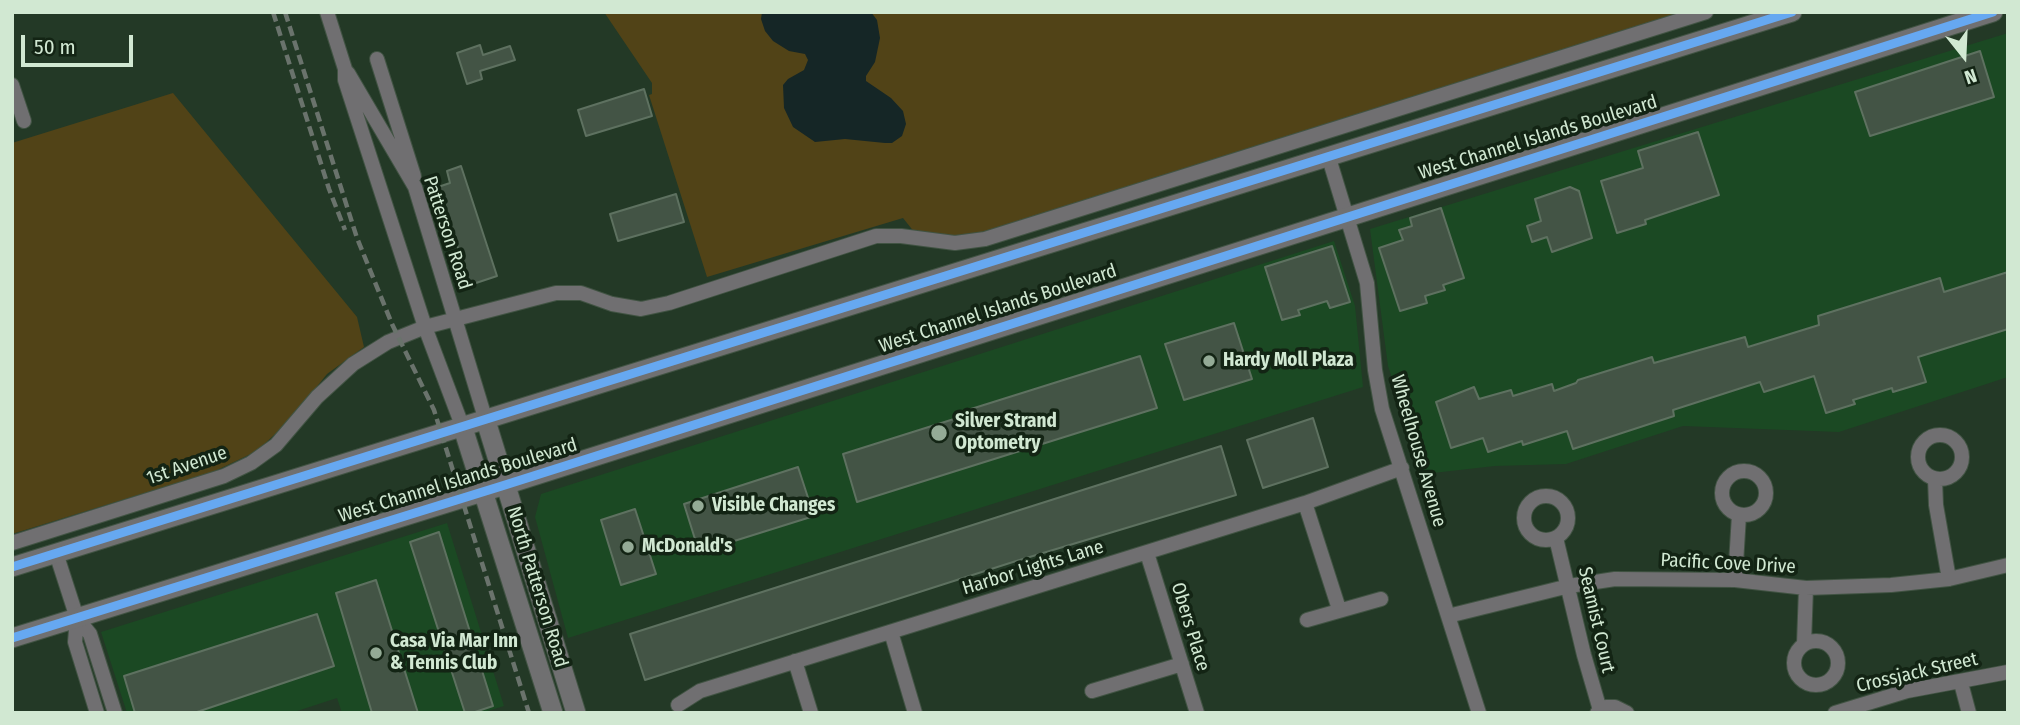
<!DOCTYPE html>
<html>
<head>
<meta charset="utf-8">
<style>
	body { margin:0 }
	#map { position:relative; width:2020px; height:725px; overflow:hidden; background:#233926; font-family:"Fira Sans Condensed",sans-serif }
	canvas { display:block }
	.frame { position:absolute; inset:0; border:14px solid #d1e8d2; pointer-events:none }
	.north { position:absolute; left:1929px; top:21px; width:70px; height:70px; -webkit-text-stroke:5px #132414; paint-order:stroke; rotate:162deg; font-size:19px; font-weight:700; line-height:28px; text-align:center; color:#d1e8d2 }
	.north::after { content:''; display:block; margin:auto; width:24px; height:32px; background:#d1e8d2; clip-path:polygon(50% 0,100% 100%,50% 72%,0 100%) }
	.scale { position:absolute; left:21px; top:35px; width:112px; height:32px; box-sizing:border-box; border:4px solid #d1e8d2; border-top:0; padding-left:9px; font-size:21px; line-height:24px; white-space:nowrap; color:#d1e8d2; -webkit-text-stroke:5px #132414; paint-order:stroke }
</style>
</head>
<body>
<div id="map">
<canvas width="2020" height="725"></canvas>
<div class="frame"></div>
<div class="north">N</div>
<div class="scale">50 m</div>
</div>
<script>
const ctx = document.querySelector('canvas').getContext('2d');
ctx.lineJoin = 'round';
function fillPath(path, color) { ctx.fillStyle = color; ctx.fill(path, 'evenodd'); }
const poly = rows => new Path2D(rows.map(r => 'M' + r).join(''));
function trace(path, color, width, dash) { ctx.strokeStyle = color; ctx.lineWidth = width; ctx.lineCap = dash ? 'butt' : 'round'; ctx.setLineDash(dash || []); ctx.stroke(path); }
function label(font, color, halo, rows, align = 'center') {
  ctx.font = font + ' "Fira Sans Condensed",sans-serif'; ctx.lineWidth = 7; ctx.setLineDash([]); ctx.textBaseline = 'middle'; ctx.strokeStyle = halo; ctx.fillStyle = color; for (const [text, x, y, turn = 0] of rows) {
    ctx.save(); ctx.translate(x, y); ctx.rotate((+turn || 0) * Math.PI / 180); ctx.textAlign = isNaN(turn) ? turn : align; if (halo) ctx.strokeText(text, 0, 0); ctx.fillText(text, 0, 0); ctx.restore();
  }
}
fillPath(poly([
	[2008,33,2008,377,1839,432,1683,426,1566,464,1495,466,1424,474,1388,366,1370,229],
	[1334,241,1355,306,1363,387,568,638,535,517,541,494],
	[447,523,504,706,481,713,342,713,337,698,291,713,127,713,101,632]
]), '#1b4923');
fillPath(poly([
	[604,12,1685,12,983,233,961,236,915,233,903,218,707,277,649,95,652,94,652,83],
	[173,93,357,317,364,347,327,374,290,420,257,451,213,472,12,534,12,143]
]), '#514317');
fillPath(poly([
	[762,12,871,12,877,20,880,38,875,62,866,76,866,81,891,98,903,111,906,124,902,136,892,143,885,143,845,139,815,142,793,127,784,108,783,85,788,79,804,70,808,60,805,54,789,51,773,41,765,31,761,19]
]), '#152626');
const building = poly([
	[480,45,483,55,510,46,515,60,480,71,482,79,467,84,457,53,480,45],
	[1980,51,1994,97,1870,136,1855,92,1980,51],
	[644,89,652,116,586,136,578,110,644,89],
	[1698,132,1719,195,1645,220,1646,224,1617,233,1601,181,1643,168,1638,151,1698,132],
	[461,166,497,276,470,285,438,187,450,183,447,171,461,166],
	[1570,187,1579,191,1592,238,1552,252,1547,237,1532,242,1527,226,1541,221,1535,199,1570,187],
	[676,194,684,222,618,241,610,214,676,194],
	[1441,208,1464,278,1443,285,1445,290,1425,296,1427,303,1400,311,1379,248,1403,240,1399,230,1412,226,1410,218,1441,208],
	[1332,246,1350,302,1330,308,1327,301,1298,310,1300,315,1282,320,1265,267,1332,246],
	[2008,272,2008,329,1918,357,1926,382,1893,392,1892,388,1853,400,1855,404,1826,413,1814,376,1764,392,1760,382,1673,410,1674,416,1573,449,1567,431,1523,445,1522,441,1488,452,1483,438,1451,448,1436,402,1474,387,1479,399,1511,390,1513,396,1552,384,1554,391,1576,383,1578,380,1652,357,1654,363,1745,337,1748,347,1819,325,1818,316,1940,278,1944,292,2008,272],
	[1234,323,1252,379,1184,400,1165,344,1234,323],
	[1140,356,1157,408,857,502,843,454,973,413,971,409,1140,356],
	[1313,418,1328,467,1263,488,1247,440,1313,418],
	[1221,446,1236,495,1013,562,645,680,630,634,1221,446],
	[798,467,814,516,699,552,684,504,798,467],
	[635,509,656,574,621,585,601,520,635,509],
	[439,532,493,706,472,713,465,713,410,542,439,532],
	[376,580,418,713,372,713,336,593,376,580],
	[317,614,334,666,194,713,135,713,124,676,317,614]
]);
fillPath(building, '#435445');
trace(building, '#5e7160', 2);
const street = poly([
	[327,12,345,69,345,80,425,327,463,428],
	[377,59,414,176],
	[348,73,415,187,486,421],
	[12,85,24,121],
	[1328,155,1367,283,1375,370,1382,409,1479,713],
	'1918 457a22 22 0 1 1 44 0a22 22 0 1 1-44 0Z',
	'1722 493a22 22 0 1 1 44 0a22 22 0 1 1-44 0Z',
	[1935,479,1936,505,1949,579],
	'1524 518a22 22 0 1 1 44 0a22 22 0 1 1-44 0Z',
	[1305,503,1339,609],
	[1556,538,1584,655,1600,710],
	[12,543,224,476,251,463,276,445,317,397,353,364,388,342,425,327,556,293,581,293,612,304,641,309,669,303,876,236,901,236,955,243,985,239,1706,12],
	[56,553,77,618,90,634,115,713],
	[1147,553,1197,713],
	[1735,580,1739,515],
	[1448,616,1569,586,1615,579,1735,580,1806,588,1891,585,1949,579,2008,565],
	[77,618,75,642,97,713],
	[1307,620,1381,599],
	[891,632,915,713],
	'1794 663a22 22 0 1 1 44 0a22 22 0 1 1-44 0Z',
	[1804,644,1806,588],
	[795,661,811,713],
	[1961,683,1969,713],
	[1092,691,1182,664],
	[678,705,700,691,1305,503,1402,468],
	[1597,713,1606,707,1615,707,1627,713],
	[1835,713,1907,691,2008,672]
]);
const secondary = poly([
	[486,421,576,713],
	[463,428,553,713],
	[12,567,1792,12],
	[12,638,505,485,1993,12]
]);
trace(street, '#415343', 16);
trace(secondary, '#415343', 21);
trace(street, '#706f71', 14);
trace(secondary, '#707071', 19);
trace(poly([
	[273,12,329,189,345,230],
	[285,12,357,238,392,324,434,410,529,713]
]), '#6a736c', 4.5, [10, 5]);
trace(poly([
	[12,567,1792,12],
	[12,638,505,485,1993,12]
]), '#66a8f1', 9);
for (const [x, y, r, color] of [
	[1209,361,7,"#94ab96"],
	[939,433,9,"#94ab96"],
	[698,506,7,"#94ab96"],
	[628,547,7,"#94ab96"],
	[376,653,7,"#94ab96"]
]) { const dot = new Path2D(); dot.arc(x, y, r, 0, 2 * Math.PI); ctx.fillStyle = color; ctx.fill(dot); trace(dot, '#132414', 2.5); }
label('19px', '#d1e8d2', '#132414', [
	["West Channel Islands Boulevard",1538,138,-17],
	["Patterson Road",447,233,72],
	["West Channel Islands Boulevard",998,309,-18],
	["Wheelhouse Avenue",1418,451,74],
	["1st Avenue",187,466,-19],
	["West Channel Islands Boulevard",458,481,-17],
	["Pacific Cove Drive",1728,564,3],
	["Harbor Lights Lane",1033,568,-17],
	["North Patterson Road",537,587,73],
	["Seamist Court",1596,620,77],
	["Obers Place",1190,627,73],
	["Crossjack Street",1917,673,-13]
]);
label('bold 19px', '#d1e8d2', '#132414', [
	["Hardy Moll Plaza",1223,361],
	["Silver Strand",955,422],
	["Optometry",955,444],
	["Visible Changes",712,506],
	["McDonald's",642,547],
	["Casa Via Mar Inn",390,642],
	["& Tennis Club",390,664]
], 'left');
</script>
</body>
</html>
